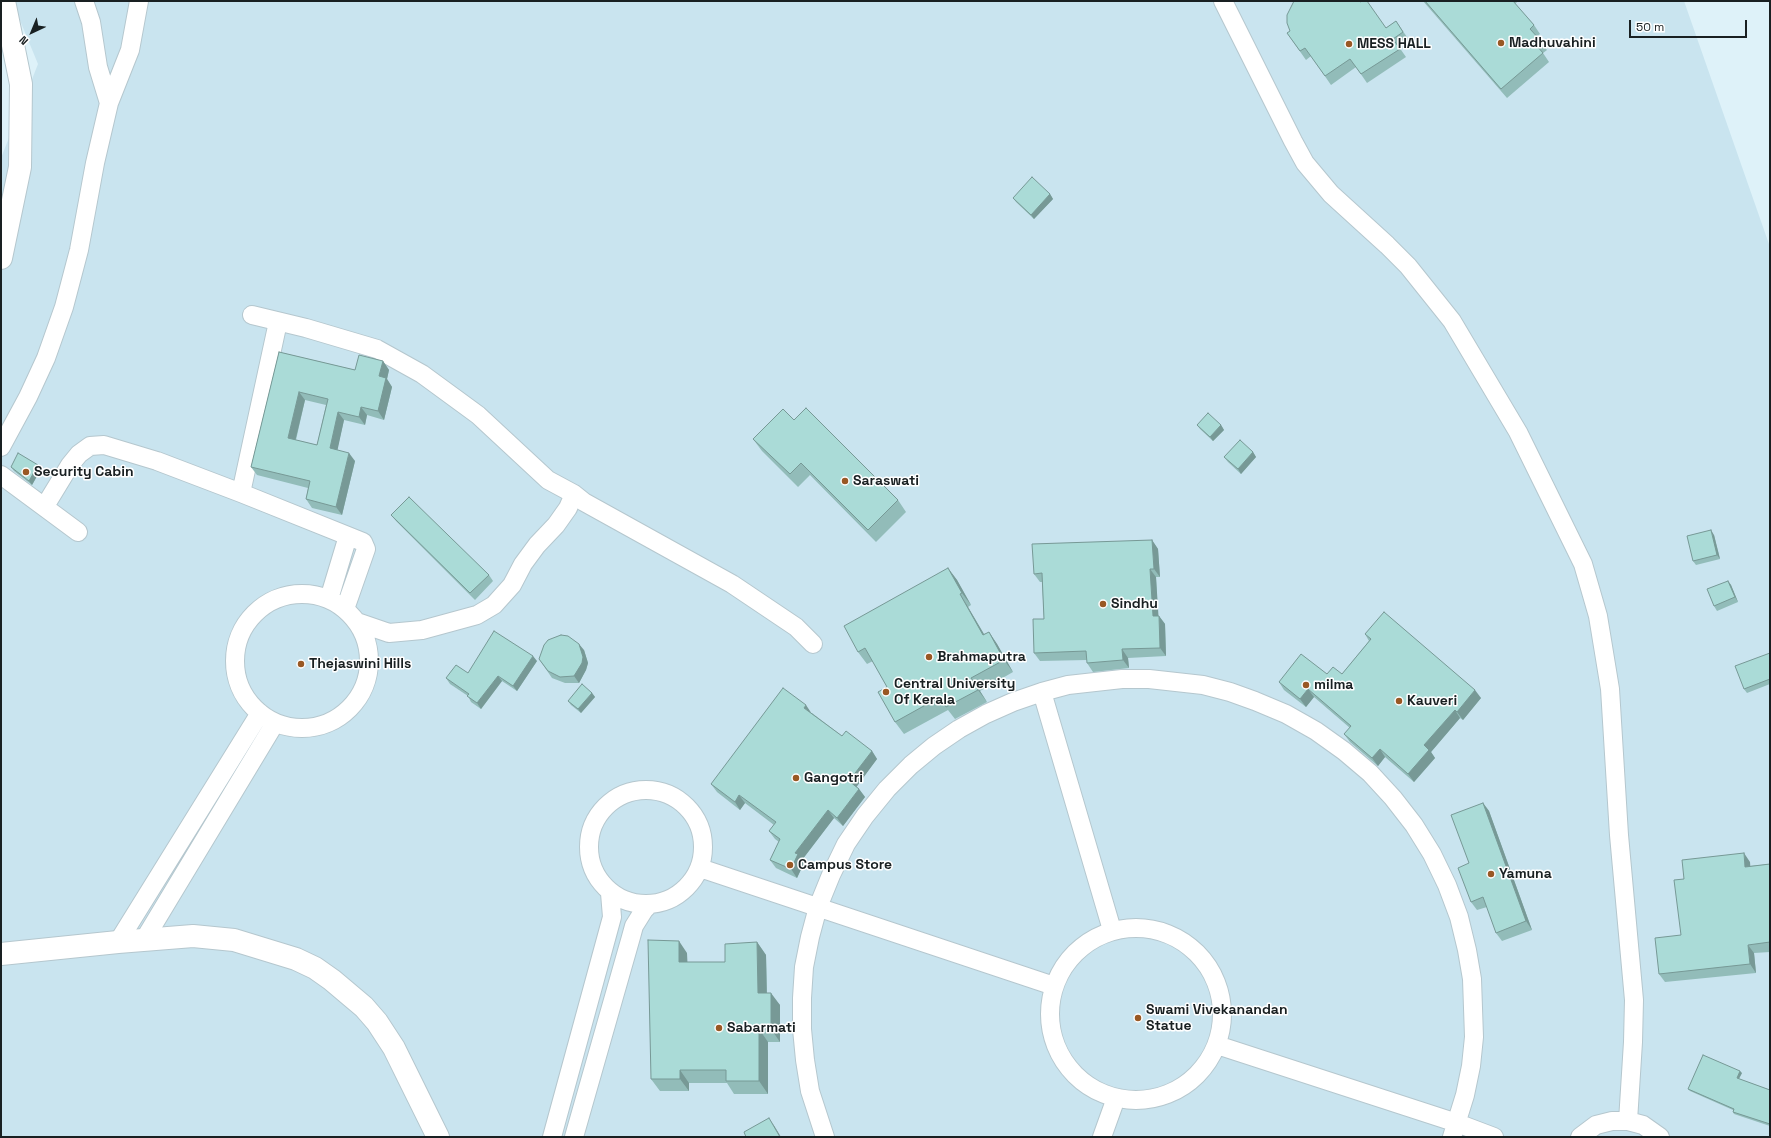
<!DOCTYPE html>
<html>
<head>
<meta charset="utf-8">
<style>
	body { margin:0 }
	#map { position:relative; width:1771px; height:1138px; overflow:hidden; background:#def2f9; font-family:"Space Grotesk",sans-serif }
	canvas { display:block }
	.frame { position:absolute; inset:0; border:2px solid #192022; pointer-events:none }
	.north { position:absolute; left:12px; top:12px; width:40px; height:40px; -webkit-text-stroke:3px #fff; paint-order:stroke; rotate:224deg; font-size:11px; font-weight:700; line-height:16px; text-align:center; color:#192022 }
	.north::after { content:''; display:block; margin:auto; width:14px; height:18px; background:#192022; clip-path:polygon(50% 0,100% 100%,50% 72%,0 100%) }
	.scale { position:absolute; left:1629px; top:20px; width:118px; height:18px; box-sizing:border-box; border:2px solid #192022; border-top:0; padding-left:5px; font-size:12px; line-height:14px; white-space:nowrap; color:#192022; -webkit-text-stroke:3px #fff; paint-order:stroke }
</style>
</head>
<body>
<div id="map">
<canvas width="1771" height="1138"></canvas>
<div class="frame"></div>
<div class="north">N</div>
<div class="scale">50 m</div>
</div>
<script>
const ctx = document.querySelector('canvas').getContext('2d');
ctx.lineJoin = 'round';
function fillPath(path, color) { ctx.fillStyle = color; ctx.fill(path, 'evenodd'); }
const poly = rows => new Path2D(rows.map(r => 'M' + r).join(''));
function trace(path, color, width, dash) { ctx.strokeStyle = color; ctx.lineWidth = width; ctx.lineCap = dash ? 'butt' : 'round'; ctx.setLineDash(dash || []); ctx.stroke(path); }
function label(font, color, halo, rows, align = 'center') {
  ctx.font = font + ' "Space Grotesk",sans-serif'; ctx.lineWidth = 3; ctx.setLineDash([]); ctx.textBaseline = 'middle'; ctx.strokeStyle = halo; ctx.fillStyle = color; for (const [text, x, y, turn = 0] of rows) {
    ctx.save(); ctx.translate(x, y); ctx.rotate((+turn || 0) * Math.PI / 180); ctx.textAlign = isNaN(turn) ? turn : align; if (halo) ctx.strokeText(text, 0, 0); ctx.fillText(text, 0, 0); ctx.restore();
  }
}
fillPath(poly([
	[12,1,1684,1,1770,247,1770,1137,1,1137,1,158,38,64]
]), '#c9e4ef');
const street = poly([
	[84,1,91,22,98,67,109,103],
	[1223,1,1293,141,1305,163,1331,194,1387,245,1408,266,1452,321,1518,432,1583,564,1598,616,1610,689,1619,835,1634,1000,1633,1042,1628,1121],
	[252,315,306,328,377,349,422,374,478,415,548,480,574,494],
	[1,447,28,397,46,358,64,307,79,250,95,163,109,103,130,50,139,1],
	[1,475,78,532],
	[241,493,278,322],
	[45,506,70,465,79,454,90,446,104,445,157,461,241,493,363,542,366,549,345,609],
	'235 661a67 67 0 1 1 134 0a67 67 0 1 1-134 0Z',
	[329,599,348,536],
	[357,622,389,633,422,630,477,615,494,605,512,585,523,564,537,545,556,525,568,508,574,494,584,502,732,584,796,627,813,644],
	[1042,692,1112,930],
	'589 847a57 57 0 1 1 114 0a57 57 0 1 1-114 0Z',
	[700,868,1054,986],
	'1050 1014a86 86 0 1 1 172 0a86 86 0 1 1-172 0Z',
	[144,940,275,723],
	[118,942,260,713],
	[1217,1045,1457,1123,1494,1137],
	[552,1137,612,917,610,893],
	[574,1137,631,937,634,926,644,910,650,904],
	[825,1137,810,1091,805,1060,802,1029,802,998,804,967,810,937,818,907,831,875,846,844,865,816,887,789,911,765,934,746,959,729,986,714,1013,702,1042,692,1068,685,1122,679,1149,679,1203,685,1230,692,1255,701,1286,714,1316,731,1344,751,1370,773,1393,798,1414,825,1432,854,1447,885,1459,917,1467,950,1472,979,1474,1037,1471,1066,1465,1095,1452,1137],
	[1102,1137,1116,1098],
	[1580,1137,1596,1125,1612,1121,1628,1121,1643,1125,1660,1137]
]);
const secondary = poly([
	[1,954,118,942,193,936,234,940,296,959,315,968,332,980,364,1007,377,1022,394,1048,438,1137]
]);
const highway = poly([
	[1,258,20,167,21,84,4,1]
]);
trace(street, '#b5c7ce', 20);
trace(secondary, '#b5c7ce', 24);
trace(highway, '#b5c7ce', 24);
trace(street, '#fff', 18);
trace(secondary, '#fff', 22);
trace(highway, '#fff', 22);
fillPath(poly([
	[1423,1,1518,1,1515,4,1534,25,1540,34,1537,36,1547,50,1543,53,1549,62,1507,98],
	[1360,2,1386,28,1396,21,1409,40,1399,47,1406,57,1367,83,1356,67,1331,85,1311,56,1306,60,1287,33],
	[1050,194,1053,199,1034,219,1016,202,1013,198],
	[279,352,355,370,383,361,389,370,387,379,392,387,384,420,367,415,365,425,344,420,337,450,355,461,342,515,312,508,306,499,308,488,257,475,251,467],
	[305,400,326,405,317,445,296,440],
	[794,420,898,500,906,512,876,542,810,475,798,487,762,451,753,439],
	[1197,425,1221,425,1224,430,1213,441,1200,429],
	[1253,452,1256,457,1241,474,1228,462,1224,457],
	[38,465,41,469,32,485,14,471,11,467],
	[391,515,489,575,493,581,475,600,396,521],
	[1714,535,1720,559,1696,565,1693,561],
	[1152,540,1158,549,1160,577,1156,577,1158,616,1159,616,1165,624,1166,656,1128,658,1129,668,1093,672,1087,663,1087,660,1040,661,1034,653,1044,619,1042,582,1040,582,1034,574],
	[948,568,957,580,971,605,968,607,984,634,989,632,997,644,1013,672,980,691,987,702,955,719,948,710,904,734,895,722,887,687,873,661,867,664,858,652],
	[1728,581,1731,585,1738,602,1717,611,1714,606],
	[1365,634,1481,698,1463,720,1460,718,1431,752,1435,758,1414,782,1385,757,1378,766,1350,742,1344,734,1350,728,1314,697,1306,707,1284,690,1279,682,1327,674,1342,674,1369,641],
	[584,650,588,663,586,670,579,683,565,683,552,678,539,659],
	[1770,653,1770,684,1747,693,1744,689],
	[537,661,517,691,502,681,481,709,471,702,468,696,450,684,446,678,468,673],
	[592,693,595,697,581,713,571,705,568,701],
	[812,713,842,736,872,751,877,759,856,786,859,789,865,797,843,826,834,818,802,860,804,863,797,878,776,868,770,860,779,842,775,839,769,831,774,825,745,803,740,810,717,792,711,784],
	[1483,803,1489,811,1532,930,1502,941,1496,933,1487,907,1477,910,1471,902,1469,863],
	[1750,862,1750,866,1770,864,1770,952,1754,953,1756,973,1665,982,1659,974,1681,935,1684,879],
	[757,942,766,955,767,993,780,1005,780,1042,768,1042,768,1094,734,1094,727,1083,689,1083,689,1091,660,1091,651,1079,687,953,687,962,725,962],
	[1742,1073,1739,1079,1770,1090,1770,1126,1734,1114,1733,1112,1733,1110,1690,1091,1688,1089]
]), '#92bcb9');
fillPath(poly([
	[1050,194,1053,199,1034,219,1031,215],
	[383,361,389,370,387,379,392,387,384,420,378,411,379,376],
	[299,392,305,400,294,446,288,438],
	[361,407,367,415,365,425,359,417],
	[338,412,344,420,336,457,330,448],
	[1221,425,1224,430,1213,441,1210,437],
	[1253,452,1256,457,1241,474,1238,469],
	[349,453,355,461,342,515,336,507],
	[38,465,41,469,32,485,29,481],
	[1711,530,1714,535,1720,559,1717,555],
	[1152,540,1158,549,1160,577,1154,569],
	[948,568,957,580,971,605,962,593],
	[1150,569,1156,577,1159,624,1153,616],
	[1728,581,1731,585,1738,602,1735,597],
	[960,594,968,607,992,648,983,635],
	[1159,616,1165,624,1166,656,1160,648],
	[989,632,997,644,1013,672,1004,660],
	[579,644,584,650,588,663,586,670,579,683,574,676],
	[1122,649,1128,658,1129,668,1123,660],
	[533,656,537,661,517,691,513,686],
	[498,676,502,681,481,709,477,703],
	[971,678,980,691,987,702,978,690],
	[1308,689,1314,697,1306,707,1300,699],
	[1475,690,1481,698,1463,720,1457,712],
	[592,693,595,697,581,713,578,709],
	[806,705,812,714,804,708],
	[1455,710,1460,718,1431,752,1435,758,1414,782,1408,774,1424,745],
	[1380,749,1385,757,1378,766,1372,758],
	[872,751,877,759,855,789,849,781],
	[859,789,865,797,843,826,837,818],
	[739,795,745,803,740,810,735,802],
	[1483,803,1489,811,1532,930,1526,921],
	[828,810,834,818,802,860,804,863,797,878,791,869,795,853],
	[1744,853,1750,862,1751,875,1745,867],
	[679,941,687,953,688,974,679,962],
	[757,942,766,955,767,1005,758,993],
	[1748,945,1754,953,1756,973,1750,964],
	[771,993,780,1005,780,1042,771,1029],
	[759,1029,768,1042,768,1094,759,1081],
	[680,1070,689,1083,689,1091,680,1079],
	[1740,1071,1742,1073,1738,1080,1737,1078],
	[769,1118,775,1127,781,1137,780,1137]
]), '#779996');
const building = poly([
	[1294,1,1359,1,1360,2,1362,1,1367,1,1386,28,1396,21,1403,32,1393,39,1400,49,1361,74,1350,59,1325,76,1305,48,1300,51,1287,33,1290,31,1287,23,1287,15,1294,1],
	[1425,1,1513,1,1534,25,1530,29,1541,41,1536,45,1543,53,1501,89,1425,1],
	[1032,177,1050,194,1031,215,1013,198,1032,177],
	[279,352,355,370,359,355,383,361,379,376,386,378,378,411,361,407,359,417,338,412,330,448,349,453,336,507,306,499,310,481,251,467,279,352],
	[299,392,328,399,317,445,288,438,299,392],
	[806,408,898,500,868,530,801,463,790,474,753,439,783,409,794,420,806,408],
	[1208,413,1221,425,1210,437,1197,425,1208,413],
	[1240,440,1253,452,1238,469,1224,457,1240,440],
	[18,453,38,465,29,481,11,467,18,453],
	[409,497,489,575,470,593,391,515,409,497],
	[1711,530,1717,555,1693,561,1687,536,1711,530],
	[1152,540,1154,569,1150,569,1153,616,1159,616,1160,648,1122,649,1123,660,1087,663,1086,651,1034,653,1033,619,1044,619,1042,573,1034,574,1032,544,1152,540],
	[948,568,962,593,960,594,983,635,989,632,1004,660,971,678,978,690,946,707,940,697,895,722,878,692,887,687,865,648,858,652,844,626,948,568],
	[1728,581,1735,597,1714,606,1707,589,1728,581],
	[1384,612,1475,690,1457,712,1455,710,1424,745,1429,750,1408,774,1380,749,1372,758,1344,734,1351,726,1308,689,1300,699,1279,682,1301,654,1327,674,1333,667,1342,674,1371,639,1365,634,1384,612],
	[494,631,533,656,513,686,498,676,477,703,467,696,469,694,446,678,456,665,468,673,494,631],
	[561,635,568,636,579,644,583,657,582,663,574,676,560,677,548,671,539,659,544,645,548,640,561,635],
	[1770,653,1770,679,1744,689,1735,666,1770,653],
	[582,684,592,693,578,709,568,701,582,684],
	[783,688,806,705,804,708,842,736,846,731,872,751,849,781,859,789,837,818,828,810,795,853,798,854,791,869,770,860,780,839,769,831,776,822,739,795,735,802,711,784,783,688],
	[1483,803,1526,921,1496,933,1483,897,1471,902,1458,868,1469,863,1451,815,1483,803],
	[1744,853,1745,867,1770,864,1770,942,1748,945,1750,964,1659,974,1655,938,1681,935,1674,880,1684,879,1682,860,1744,853],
	[648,940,679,941,679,962,725,962,725,944,757,942,758,993,771,993,771,1029,759,1029,759,1081,726,1081,726,1070,680,1070,680,1079,651,1079,648,940],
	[1703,1055,1740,1071,1737,1078,1770,1090,1770,1124,1733,1112,1734,1109,1688,1089,1703,1055],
	[769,1118,780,1137,746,1137,744,1132,769,1118]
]);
fillPath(building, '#aadbd7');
trace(building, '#779996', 1);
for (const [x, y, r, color] of [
	[1501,43,4,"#995824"],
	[1349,44,4,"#995824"],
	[26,472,4,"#995824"],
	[845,481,4,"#995824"],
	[1103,604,4,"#995824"],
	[929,657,4,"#995824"],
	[301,664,4,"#995824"],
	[1306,685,4,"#995824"],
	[886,692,4,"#995824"],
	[1399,701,4,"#995824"],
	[796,778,4,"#995824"],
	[790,865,4,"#995824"],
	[1491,874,4,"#995824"],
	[1138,1018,4,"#995824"],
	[719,1028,4,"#995824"]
]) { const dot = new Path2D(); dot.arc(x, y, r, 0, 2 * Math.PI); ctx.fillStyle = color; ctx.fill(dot); trace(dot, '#fff', 1.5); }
label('bold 14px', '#192022', '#fff', [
	["Madhuvahini",1509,43],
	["MESS HALL",1357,44],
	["Security Cabin",34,472],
	["Saraswati",853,481],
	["Sindhu",1111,604],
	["Brahmaputra",937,657],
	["Thejaswini Hills",309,664],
	["Central University",894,684],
	["Of Kerala",894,700],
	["milma",1314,685],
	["Kauveri",1407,701],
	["Gangotri",804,778],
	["Campus Store",798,865],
	["Yamuna",1499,874],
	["Swami Vivekanandan",1146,1010],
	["Statue",1146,1026],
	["Sabarmati",727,1028]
], 'left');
</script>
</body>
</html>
